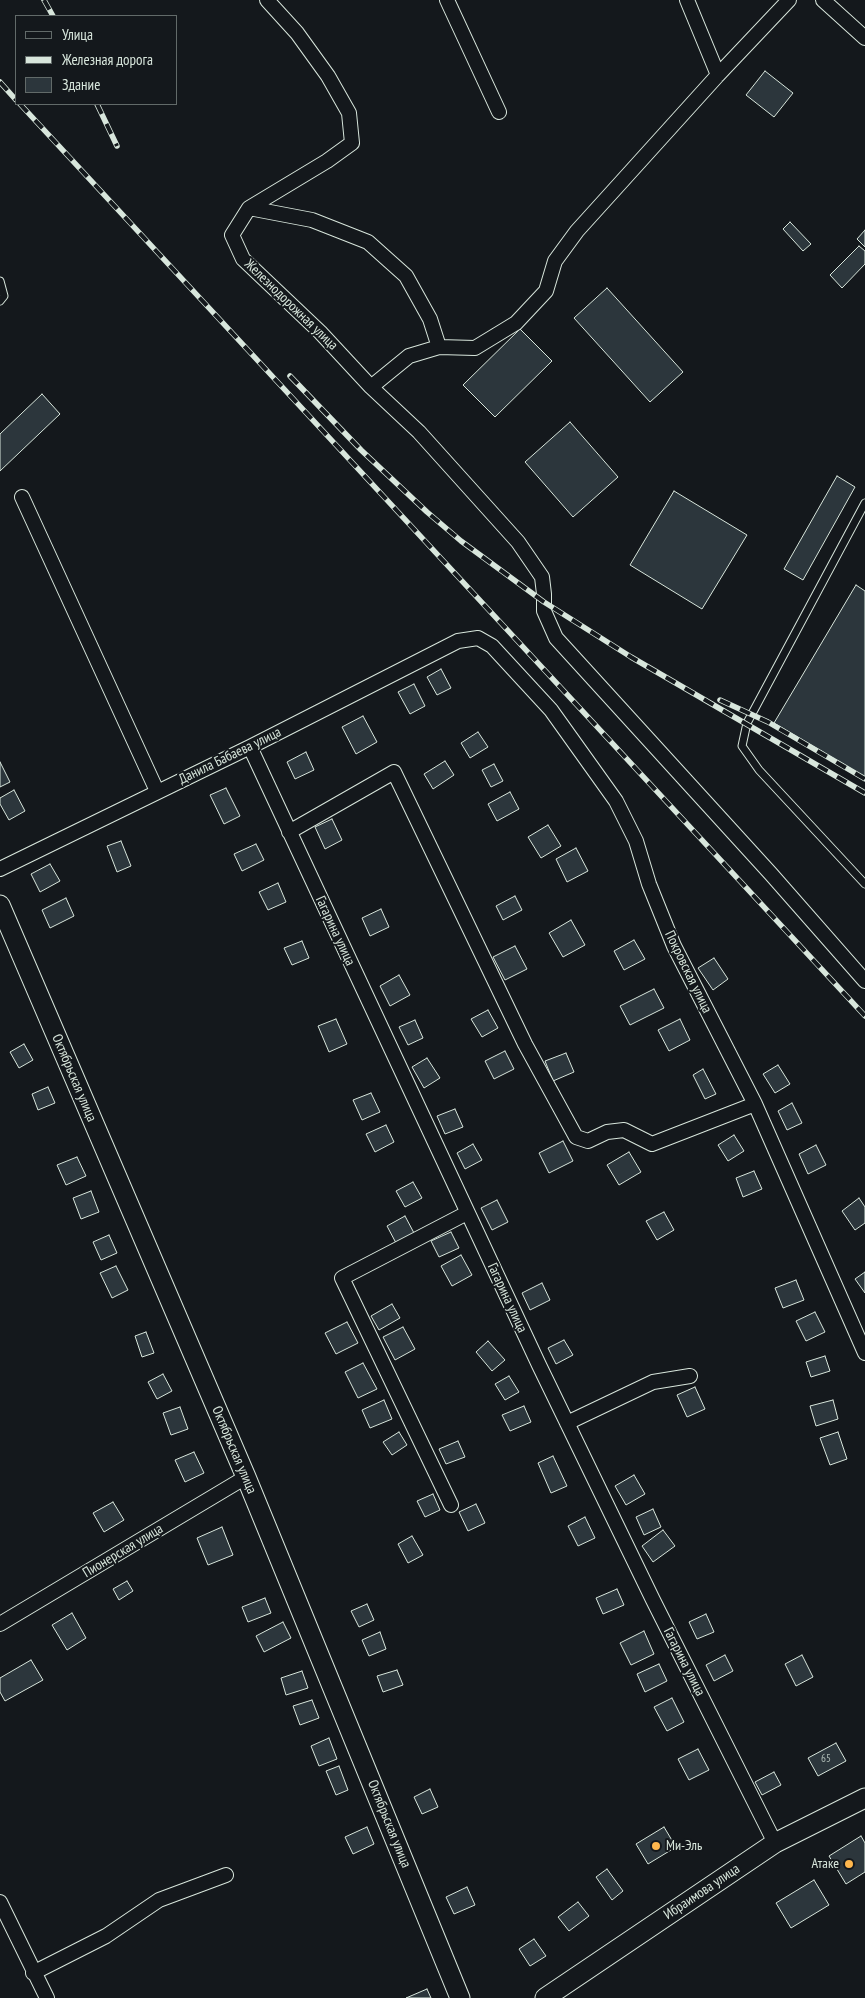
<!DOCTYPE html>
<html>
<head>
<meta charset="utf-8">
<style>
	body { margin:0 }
	#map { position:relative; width:865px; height:1998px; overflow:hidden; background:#14181c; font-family:"PT Sans Narrow",sans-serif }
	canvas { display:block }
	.legend { position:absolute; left:15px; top:15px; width:162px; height:90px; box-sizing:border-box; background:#14181c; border:1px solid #626a69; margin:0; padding:6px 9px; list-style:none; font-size:15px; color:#d8e6dc }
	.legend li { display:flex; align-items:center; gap:10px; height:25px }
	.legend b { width:25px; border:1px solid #626a69 }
</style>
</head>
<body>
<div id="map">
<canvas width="865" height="1998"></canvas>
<ul class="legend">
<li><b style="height:6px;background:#14181c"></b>Улица</li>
<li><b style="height:6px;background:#d8e6dc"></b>Железная дорога</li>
<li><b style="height:14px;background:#2c363c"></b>Здание</li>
</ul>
</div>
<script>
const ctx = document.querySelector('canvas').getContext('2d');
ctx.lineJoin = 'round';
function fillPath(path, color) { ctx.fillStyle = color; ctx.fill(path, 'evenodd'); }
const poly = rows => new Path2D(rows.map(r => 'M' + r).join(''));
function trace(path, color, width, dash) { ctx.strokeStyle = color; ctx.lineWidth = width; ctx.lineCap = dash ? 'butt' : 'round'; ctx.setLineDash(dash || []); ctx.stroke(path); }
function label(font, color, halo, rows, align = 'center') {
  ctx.font = font + ' "PT Sans Narrow",sans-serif'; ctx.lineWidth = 4; ctx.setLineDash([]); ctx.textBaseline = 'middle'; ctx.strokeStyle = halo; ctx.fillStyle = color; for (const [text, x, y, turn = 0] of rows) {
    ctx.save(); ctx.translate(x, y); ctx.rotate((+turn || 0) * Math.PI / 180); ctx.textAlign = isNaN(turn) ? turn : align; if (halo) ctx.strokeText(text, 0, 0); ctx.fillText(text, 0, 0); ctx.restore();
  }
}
const building = poly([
	[765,71,793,93,774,117,746,95,765,71],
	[790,222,811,244,803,251,783,229,790,222],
	[865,230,865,247,857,239,865,230],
	[859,246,865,251,865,264,842,288,830,275,859,246],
	[607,288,683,372,650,402,574,318,607,288],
	[520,329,552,361,495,417,463,385,520,329],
	[42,394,60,414,0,471,0,434,42,394],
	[570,422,618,477,573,517,525,462,570,422],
	[837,476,855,487,803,580,784,569,837,476],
	[674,491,747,535,702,609,630,565,674,491],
	[856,585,865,591,865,777,774,723,856,585],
	[441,669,451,688,437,695,427,677,441,669],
	[414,684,425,706,410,714,398,692,414,684],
	[363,716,377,742,356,754,342,727,363,716],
	[478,732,488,747,470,758,461,743,478,732],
	[306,752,314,770,295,779,287,762,306,752],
	[445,761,454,775,433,789,424,774,445,761],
	[0,762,10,782,0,787,0,762],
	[494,764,503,781,491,787,482,770,494,764],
	[226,788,240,816,224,824,210,795,226,788],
	[14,790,25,811,9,820,0,804,0,798,14,790],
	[510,792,519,809,497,821,488,804,510,792],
	[332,819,342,840,325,849,315,827,332,819],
	[548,825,561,846,541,858,528,837,548,825],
	[121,841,131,866,117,872,107,846,121,841],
	[256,844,264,860,242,871,234,854,256,844],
	[576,848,588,871,567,882,556,859,576,848],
	[50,864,60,881,40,892,31,874,50,864],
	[278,883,286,902,268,910,259,892,278,883],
	[515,896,522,910,503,920,496,906,515,896],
	[66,898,74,916,50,928,42,910,66,898],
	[381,909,389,927,370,936,362,918,381,909],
	[571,920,585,945,563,957,549,933,571,920],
	[634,940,645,959,624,970,614,951,634,940],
	[302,941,309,958,292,965,284,948,302,941],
	[515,946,527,969,505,980,493,957,515,946],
	[714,958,728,979,713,990,698,968,714,958],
	[399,975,410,995,390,1006,380,986,399,975],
	[654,989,664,1008,630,1025,620,1006,654,989],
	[488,1010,498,1028,482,1037,471,1019,488,1010],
	[336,1019,347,1044,329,1052,318,1026,336,1019],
	[680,1019,690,1040,669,1051,658,1030,680,1019],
	[415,1020,423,1038,408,1045,399,1027,415,1020],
	[24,1044,33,1060,19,1068,10,1052,24,1044],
	[505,1051,514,1069,494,1079,485,1061,505,1051],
	[566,1053,574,1072,553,1081,545,1061,566,1053],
	[427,1058,440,1078,424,1088,412,1067,427,1058],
	[778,1065,790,1084,775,1093,763,1074,778,1065],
	[703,1069,716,1094,705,1099,693,1075,703,1069],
	[48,1087,55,1103,38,1110,32,1094,48,1087],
	[371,1093,380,1112,362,1120,353,1100,371,1093],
	[792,1103,802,1123,787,1130,778,1111,792,1103],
	[455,1109,463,1127,445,1134,437,1116,455,1109],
	[386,1125,394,1142,375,1152,366,1134,386,1125],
	[734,1135,744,1151,728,1161,718,1145,734,1135],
	[563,1141,573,1161,549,1173,539,1153,563,1141],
	[473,1144,482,1160,465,1169,457,1153,473,1144],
	[816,1145,826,1165,808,1174,799,1154,816,1145],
	[629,1152,641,1172,619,1185,607,1165,629,1152],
	[77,1157,86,1176,66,1185,57,1165,77,1157],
	[754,1171,762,1189,743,1197,736,1178,754,1171],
	[413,1182,422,1198,405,1207,396,1191,413,1182],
	[91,1191,99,1212,81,1219,73,1198,91,1191],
	[859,1198,865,1207,865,1223,855,1230,842,1211,859,1198],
	[497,1200,508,1222,492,1230,481,1208,497,1200],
	[664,1212,674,1230,657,1240,646,1221,664,1212],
	[405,1216,414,1233,396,1243,387,1226,405,1216],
	[451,1232,459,1248,439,1257,431,1241,451,1232],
	[109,1235,117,1253,101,1260,93,1242,109,1235],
	[461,1255,472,1275,452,1286,441,1266,461,1255],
	[116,1266,128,1290,112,1298,100,1273,116,1266],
	[865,1272,865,1293,855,1279,865,1272],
	[796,1280,804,1300,783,1308,775,1288,796,1280],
	[542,1283,550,1300,530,1310,522,1293,542,1283],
	[392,1304,400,1318,379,1330,371,1316,392,1304],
	[815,1312,825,1332,806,1341,796,1321,815,1312],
	[347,1322,358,1343,336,1354,325,1333,347,1322],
	[403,1327,415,1349,395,1360,383,1337,403,1327],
	[146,1332,154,1353,142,1357,135,1336,146,1332],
	[564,1340,573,1355,556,1364,548,1348,564,1340],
	[488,1341,505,1360,492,1371,476,1352,488,1341],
	[825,1356,830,1371,811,1377,806,1362,825,1356],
	[363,1363,377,1389,358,1398,345,1372,363,1363],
	[163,1374,172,1391,157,1399,148,1382,163,1374],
	[509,1376,519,1392,505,1400,495,1384,509,1376],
	[695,1387,705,1409,687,1417,677,1395,695,1387],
	[384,1400,392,1419,370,1428,362,1410,384,1400],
	[833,1400,838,1419,816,1426,810,1406,833,1400],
	[524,1406,531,1422,510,1431,502,1415,524,1406],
	[180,1407,188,1429,171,1435,163,1413,180,1407],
	[399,1432,407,1445,392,1455,383,1442,399,1432],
	[838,1432,847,1459,830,1465,820,1438,838,1432],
	[458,1441,465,1457,446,1464,439,1449,458,1441],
	[194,1452,204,1473,185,1482,175,1460,194,1452],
	[553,1456,567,1486,551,1493,538,1463,553,1456],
	[634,1475,645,1494,626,1505,615,1486,634,1475],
	[433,1494,440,1510,425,1517,417,1501,433,1494],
	[113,1502,124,1520,104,1532,93,1513,113,1502],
	[476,1504,485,1523,468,1531,459,1512,476,1504],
	[653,1509,661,1527,644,1535,636,1517,653,1509],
	[585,1517,595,1538,578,1546,568,1526,585,1517],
	[222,1527,233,1555,208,1565,197,1538,222,1527],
	[663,1530,675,1546,653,1562,642,1546,663,1530],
	[412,1536,423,1555,408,1563,398,1544,412,1536],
	[127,1581,133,1591,119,1600,113,1589,127,1581],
	[617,1589,624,1605,603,1614,596,1598,617,1589],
	[265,1598,271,1613,248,1622,242,1607,265,1598],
	[367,1604,374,1620,359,1627,351,1611,367,1604],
	[72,1613,86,1638,67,1650,52,1625,72,1613],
	[706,1614,714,1632,697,1639,689,1622,706,1614],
	[283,1622,291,1638,264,1652,256,1636,283,1622],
	[644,1631,654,1654,631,1665,620,1643,644,1631],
	[380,1632,386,1649,369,1656,362,1640,380,1632],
	[725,1655,733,1671,714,1681,706,1665,725,1655],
	[802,1655,813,1677,796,1686,785,1664,802,1655],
	[31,1660,43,1680,5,1701,0,1692,0,1678,31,1660],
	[659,1664,667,1681,645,1692,637,1674,659,1664],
	[397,1670,403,1685,383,1692,377,1676,397,1670],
	[302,1671,308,1688,286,1695,281,1678,302,1671],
	[672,1698,684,1722,667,1731,654,1707,672,1698],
	[312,1700,319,1718,300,1725,293,1706,312,1700],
	[329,1738,337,1759,319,1766,311,1746,329,1738],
	[836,1743,846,1761,818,1776,808,1758,836,1743],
	[698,1749,709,1770,689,1780,678,1759,698,1749],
	[339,1766,348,1790,336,1795,326,1771,339,1766],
	[774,1772,781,1785,762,1795,755,1782,774,1772],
	[430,1789,438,1807,422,1814,414,1797,430,1789],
	[367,1827,374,1844,353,1854,345,1837,367,1827],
	[664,1827,676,1847,648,1864,636,1844,664,1827],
	[861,1836,865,1843,865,1872,846,1884,829,1856,861,1836],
	[607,1869,623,1891,612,1900,596,1877,607,1869],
	[814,1880,829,1905,791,1928,776,1903,814,1880],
	[467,1887,475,1905,454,1914,446,1897,467,1887],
	[578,1902,589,1916,569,1931,558,1917,578,1902],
	[534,1939,546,1956,530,1966,519,1949,534,1939],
	[427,1989,431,1998,406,1998,427,1989]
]);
fillPath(building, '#2c363c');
trace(building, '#d8e6dc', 1);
const lane = poly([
	[0,281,4,296,0,301],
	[865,503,747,723,742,746,759,770,865,884]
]);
const street = poly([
	[267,0,297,33,328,76,349,113,352,143,327,161,249,208,232,235,243,259,320,332,371,387,419,432,518,542,542,577,544,594,544,611,556,638,771,874,865,981],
	[447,0,499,112],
	[687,0,718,75],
	[823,0,865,38],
	[249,208,312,220,368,242,406,276,430,319,439,347],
	[371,387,409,356,439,347,475,348,516,323,546,291,555,261,577,231,718,75,789,0],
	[22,497,157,791],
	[250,747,539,1365,653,1600,775,1843],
	[289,832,394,772,525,1044,576,1137,588,1141,607,1132,624,1130,652,1144,755,1104],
	[0,869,250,747,458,641,478,638,492,646,551,710,616,801,636,841,649,884,674,946,755,1104,865,1353],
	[567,1423,653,1382,690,1376],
	[451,1505,342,1278,467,1213],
	[0,1624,246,1477],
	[0,1902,47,1998],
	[33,1973,106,1936,159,1900,226,1875]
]);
const secondary = poly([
	[0,905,246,1477,460,1998],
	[545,1998,775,1843,865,1798]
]);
trace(lane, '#d8e6dc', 9);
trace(street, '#d8e6dc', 16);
trace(secondary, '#d8e6dc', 21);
trace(lane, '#14181c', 7);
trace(street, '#14181c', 14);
trace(secondary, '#14181c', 19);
const rail = poly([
	[44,0,53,16],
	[0,82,16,100],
	[20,104,865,1016],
	[97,104,117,146],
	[290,376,361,450,427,512,461,541,544,602,631,657,865,793],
	[720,700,768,722,865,779]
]);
trace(rail, '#d8e6dc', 5.5);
trace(rail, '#14181c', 4, [11]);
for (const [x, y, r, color] of [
	[656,1846,5,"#ffb74d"],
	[849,1864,5,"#ffb74d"]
]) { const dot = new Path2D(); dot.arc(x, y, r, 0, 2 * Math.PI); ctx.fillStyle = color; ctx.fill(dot); trace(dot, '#14181c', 2); }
label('11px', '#adbab4', null, [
	["65",826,1759]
]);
label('14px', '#d8e6dc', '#14181c', [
	["Железнодорожная улица",291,305,44],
	["Данила Бабаева улица",230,756,-26],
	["Гагарина улица",335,931,65],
	["Покровская улица",688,972,64],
	["Октябрьская улица",74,1078,67],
	["Гагарина улица",507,1298,65],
	["Октябрьская улица",234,1450,67],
	["Пионерская улица",123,1551,-31],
	["Гагарина улица",684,1662,63],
	["Октябрьская улица",389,1824,68],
	["Ибраимова улица",702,1892,-34]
]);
label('14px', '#d8e6dc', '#14181c', [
	["Ми-Эль",666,1846],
	["Атаке",839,1864,"right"]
], 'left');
</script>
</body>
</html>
